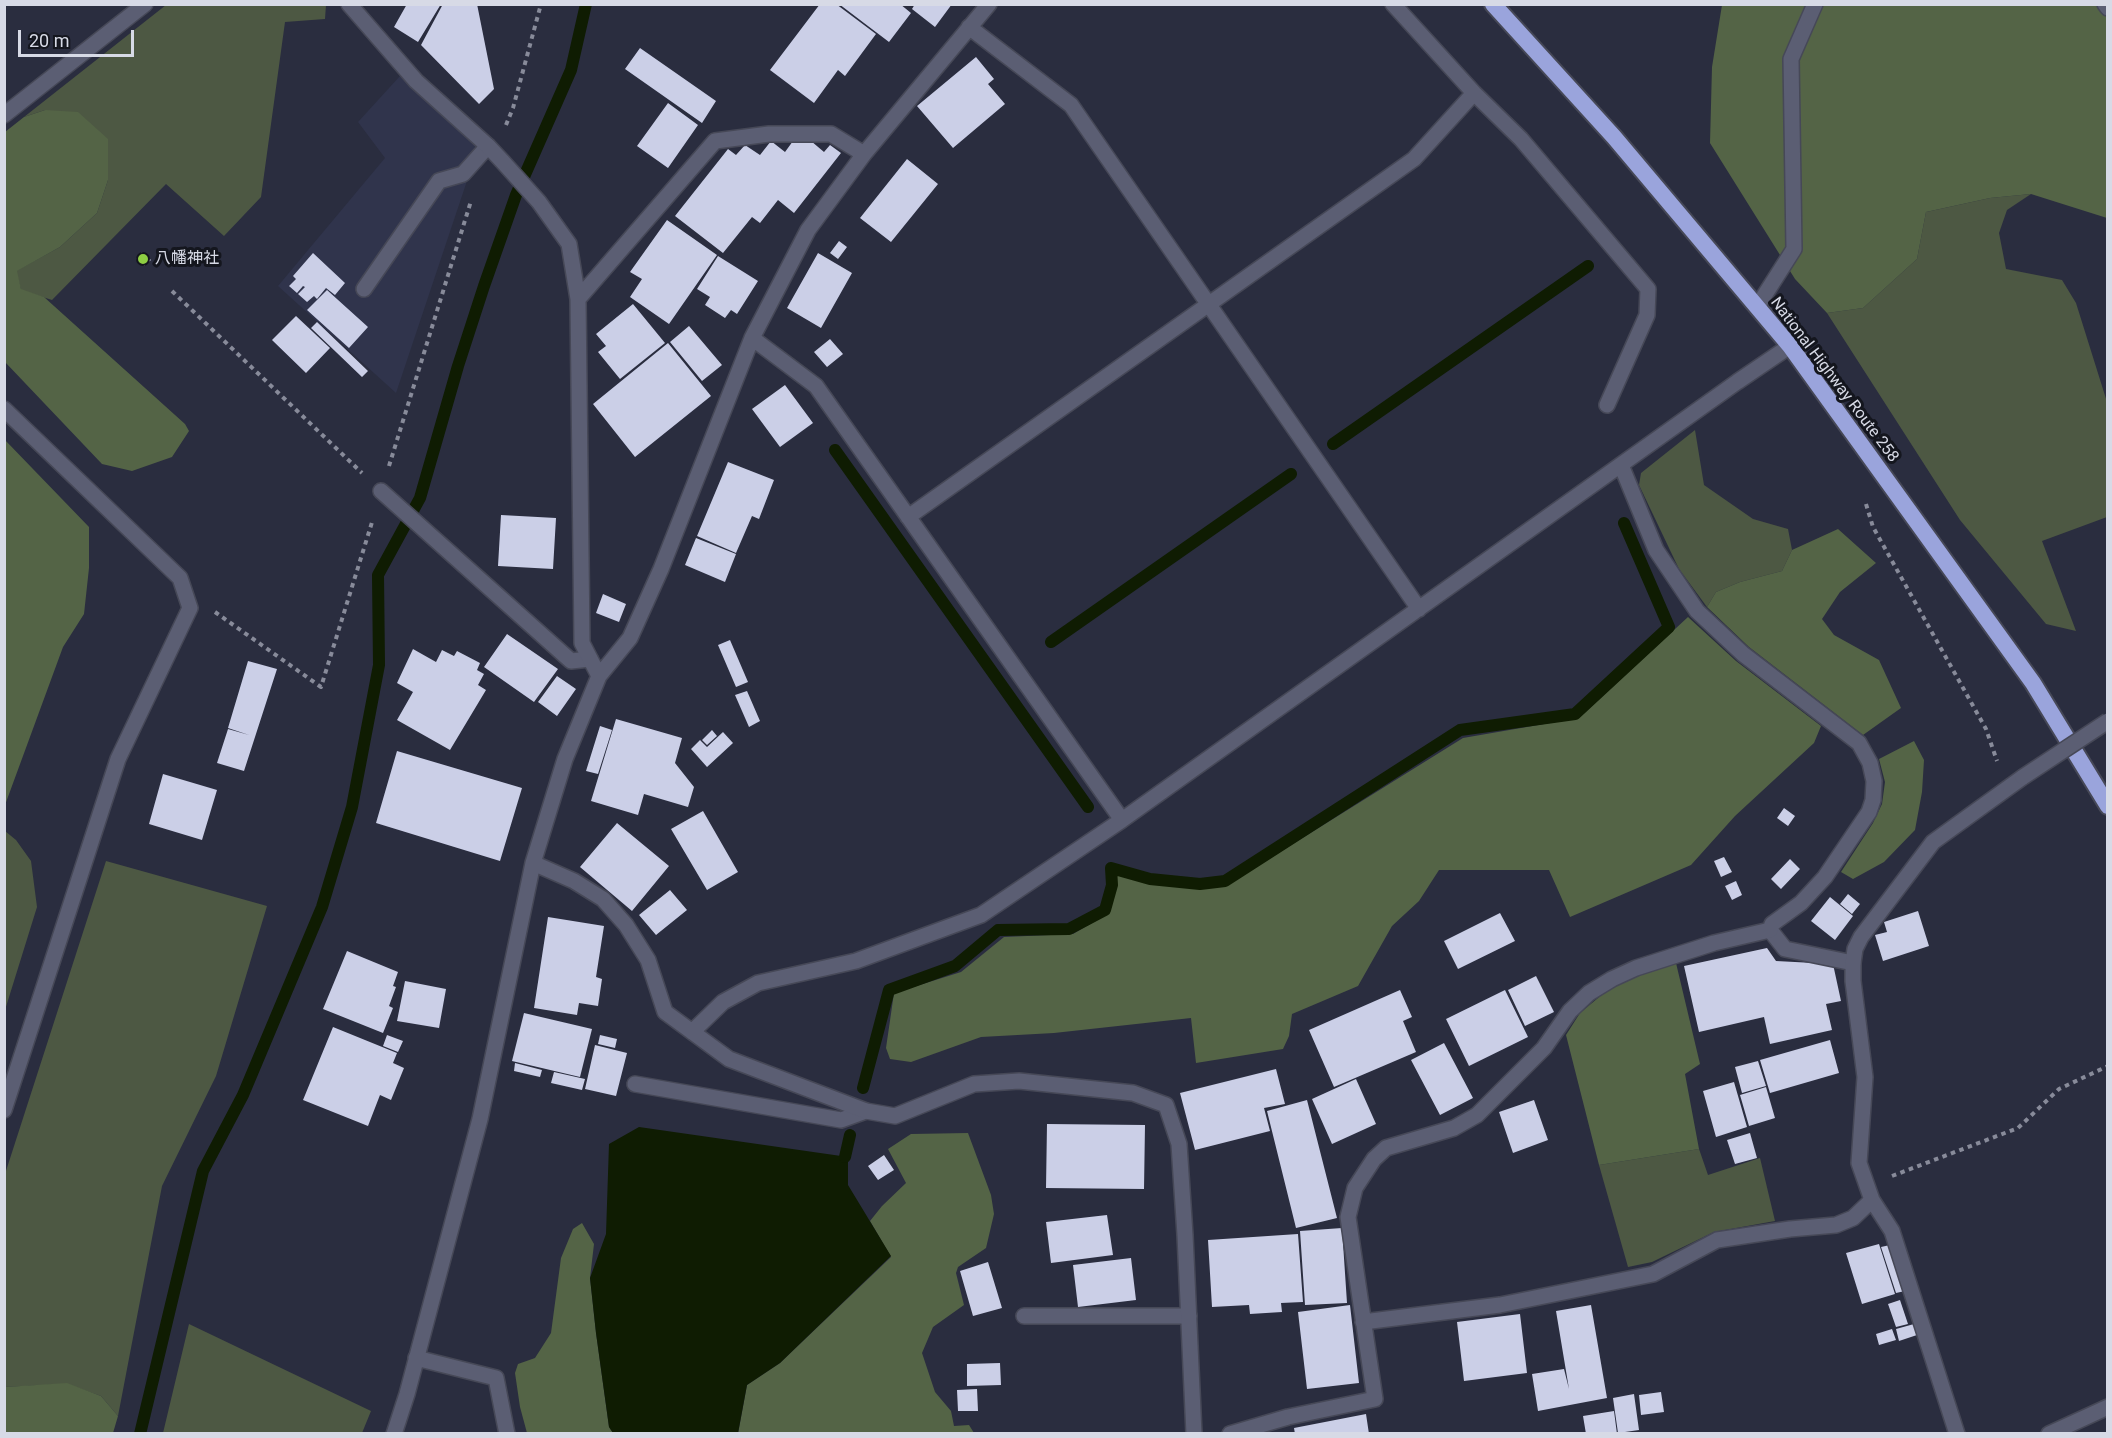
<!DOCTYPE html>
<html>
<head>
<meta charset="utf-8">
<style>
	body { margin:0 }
	#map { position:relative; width:2112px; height:1438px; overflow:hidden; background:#2a2d3f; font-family:Roboto,sans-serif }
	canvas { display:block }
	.frame { position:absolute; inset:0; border:6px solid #d7dae6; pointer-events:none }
	.scale { position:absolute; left:18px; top:30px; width:116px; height:27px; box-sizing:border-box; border:3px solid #d7dae6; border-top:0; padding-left:8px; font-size:18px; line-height:21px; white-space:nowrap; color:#d7dae6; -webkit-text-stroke:4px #14161e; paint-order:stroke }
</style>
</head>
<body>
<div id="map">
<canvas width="2112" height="1438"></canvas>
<div class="frame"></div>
<div class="scale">20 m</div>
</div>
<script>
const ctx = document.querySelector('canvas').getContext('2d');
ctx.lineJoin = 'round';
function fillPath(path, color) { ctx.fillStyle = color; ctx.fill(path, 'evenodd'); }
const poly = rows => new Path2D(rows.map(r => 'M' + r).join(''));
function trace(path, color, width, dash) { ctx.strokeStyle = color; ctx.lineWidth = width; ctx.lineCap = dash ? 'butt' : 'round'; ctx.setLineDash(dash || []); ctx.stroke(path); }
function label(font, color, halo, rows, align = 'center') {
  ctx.font = font + ' Roboto,"Noto Sans JP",sans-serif'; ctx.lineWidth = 6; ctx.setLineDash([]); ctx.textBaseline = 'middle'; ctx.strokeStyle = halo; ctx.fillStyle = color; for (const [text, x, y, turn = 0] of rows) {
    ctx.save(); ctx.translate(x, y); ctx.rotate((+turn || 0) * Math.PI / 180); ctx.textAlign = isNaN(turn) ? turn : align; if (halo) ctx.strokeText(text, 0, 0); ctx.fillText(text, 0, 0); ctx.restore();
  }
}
fillPath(poly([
	[400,76,475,146,472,166,396,393,278,286,385,158,358,122]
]), '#30344c');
fillPath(poly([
	[166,5,326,5,325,19,285,22,261,197,224,236,166,184,52,300,21,290,16,271,60,247,97,213,108,180,45,110,24,117],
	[2031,194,2007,210,1999,233,2006,269,2062,280,2076,303,2107,402,2107,517,2042,541,2076,631,2046,624,1960,520,1827,313,1863,308,1917,259,1926,212,1990,198],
	[1695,430,1704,485,1753,519,1788,529,1792,550,1782,571,1740,582,1716,592,1707,607,1679,569,1639,485,1641,473],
	[5,831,16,840,31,861,37,907,5,1010],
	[106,861,267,906,216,1076,162,1186,118,1416,101,1396,67,1384,5,1387,5,1174],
	[1699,1149,1708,1175,1760,1158,1775,1221,1714,1232,1652,1262,1628,1267,1599,1165],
	[189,1324,371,1411,362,1433,163,1433]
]), '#4d5843');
fillPath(poly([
	[1722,5,2107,5,2107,218,2031,194,1990,198,1926,212,1917,259,1863,308,1827,313,1795,279,1710,143,1712,67],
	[45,110,78,112,108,139,108,180,97,213,60,247,17,271,21,289,44,297,185,424,189,431,172,457,132,471,102,464,5,362,5,132,24,117],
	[5,440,89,527,89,568,84,614,63,647,5,805],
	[1838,529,1876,563,1840,592,1822,619,1834,635,1879,660,1901,708,1863,735,1749,647,1707,607,1716,592,1740,582,1782,571,1792,550],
	[1688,617,1736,661,1821,726,1814,743,1735,816,1691,865,1570,917,1549,870,1439,870,1419,901,1392,926,1358,986,1292,1014,1289,1036,1283,1049,1196,1063,1191,1018,1054,1033,981,1037,911,1062,890,1059,886,1048,894,993,961,972,1004,937,1073,934,1109,913,1116,889,1117,874,1149,884,1203,888,1227,885,1463,738,1579,718],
	[1914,741,1924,760,1922,792,1915,830,1884,862,1853,879,1841,872,1873,823,1882,804,1885,782,1879,759],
	[1676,963,1700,1064,1685,1074,1699,1149,1599,1165,1566,1035,1580,1013,1604,993,1636,975],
	[968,1133,991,1195,994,1214,986,1248,958,1267,956,1273,964,1305,933,1327,922,1353,935,1392,951,1411,954,1426,969,1425,974,1433,738,1434,747,1385,780,1363,891,1257,870,1221,882,1206,906,1183,888,1149,911,1134],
	[582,1223,594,1244,590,1278,596,1333,609,1427,613,1433,527,1433,520,1407,515,1373,518,1364,535,1358,551,1333,561,1258,573,1229],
	[67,1383,101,1396,118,1416,113,1433,5,1433,5,1387]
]), '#546446');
fillPath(poly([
	[639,1127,848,1157,848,1185,891,1256,780,1363,747,1385,738,1433,613,1433,609,1427,596,1333,590,1278,606,1234,609,1144]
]), '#0f1c02');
trace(poly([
	[1333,444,1588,266],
	[835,450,1088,807],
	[1051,642,1291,474],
	[863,1088,889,990,955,966,998,930,1069,929,1105,910,1112,885,1111,868,1150,879,1200,884,1225,881,1460,730,1575,714,1669,627,1624,523],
	[845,1157,850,1135],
	[140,1434,203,1171,243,1095,322,907,352,807,379,665,378,575,420,498,458,366,484,286,516,195,571,70,586,4]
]), '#0f1c02', 12);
fillPath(poly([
	[407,4,441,4,418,42,394,27],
	[443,4,477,4,494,89,479,104,421,45],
	[820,4,836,4,876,34,845,76,838,70,814,103,770,70],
	[839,4,900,4,911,13,889,42],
	[915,4,952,4,935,27,912,9],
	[640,48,716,101,702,123,625,69],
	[976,57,994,79,988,84,1005,104,953,148,917,106],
	[668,103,698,125,668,168,637,146],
	[771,141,785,152,793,141,811,141,824,152,830,145,841,153,794,213,778,200,760,223,752,217,723,253,675,216,728,149,736,155,745,145,760,155],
	[907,159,938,184,891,242,860,218],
	[667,220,717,255,669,324,630,297,642,279,630,272],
	[839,241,847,247,838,259,830,253],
	[142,252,151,260,144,266,136,259],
	[313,253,345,283,335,295,326,288,317,299,314,296,307,302,298,294,305,287,303,286,297,293,289,286,296,279,293,276],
	[818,253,852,273,821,328,787,308],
	[718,256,758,281,737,314,731,310,725,318,705,305,710,297,697,289],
	[327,290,368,327,349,348,307,310],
	[633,304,665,343,620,379,598,352,606,346,596,334],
	[296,316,330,348,306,373,272,340],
	[317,322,368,371,362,377,311,328],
	[689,326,722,365,702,381,670,342],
	[830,339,843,354,827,367,814,352],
	[668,343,711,396,635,457,593,404],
	[785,385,813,423,780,447,752,409],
	[728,462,774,480,759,519,752,516,736,553,697,536],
	[501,515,556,518,553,569,498,566],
	[696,538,736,554,725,582,685,565],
	[603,594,626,604,619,622,596,613],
	[507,634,558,669,534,702,484,667],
	[730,640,748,682,736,687,718,645],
	[413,649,436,662,442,650,454,656,457,651,480,663,477,670,484,674,478,685,486,690,450,750,397,720,413,692,397,683],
	[248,661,277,669,244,771,217,763,228,729,249,735,228,728],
	[557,676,576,689,557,716,538,702],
	[747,691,760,721,749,727,735,695],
	[616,719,682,738,675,763,694,787,688,807,644,794,638,815,591,801],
	[600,726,612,730,598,774,586,771],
	[712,730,717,736,707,745,702,740],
	[723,732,733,743,707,767,691,749,700,740,707,747],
	[397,751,522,788,500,861,376,823],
	[163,774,217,790,202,840,149,824],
	[1784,808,1795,816,1788,826,1777,818],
	[703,811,738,872,707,890,671,829],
	[617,823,669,866,632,911,580,867],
	[1724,857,1732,872,1721,877,1714,861],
	[1790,859,1800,869,1781,889,1771,879],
	[1736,881,1742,895,1732,900,1725,886],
	[670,890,687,910,656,935,639,915],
	[1848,894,1860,904,1852,914,1840,904],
	[1830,897,1853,916,1835,940,1811,921],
	[1918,911,1929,946,1883,961,1875,935,1887,932,1884,922],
	[1500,913,1515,941,1458,969,1444,941],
	[548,917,604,926,596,977,602,979,598,1006,579,1003,577,1015,534,1008],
	[1767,948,1776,961,1833,964,1841,1001,1826,1004,1832,1030,1770,1044,1764,1017,1699,1032,1684,966],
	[347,951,398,972,393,986,396,987,389,1006,393,1008,383,1033,323,1009],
	[1536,976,1554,1012,1525,1026,1508,990],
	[405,981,446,989,439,1028,397,1021],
	[1400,990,1412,1017,1403,1021,1416,1052,1334,1087,1309,1030],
	[1505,990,1528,1037,1469,1066,1446,1019],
	[524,1013,592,1029,580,1077,512,1061],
	[333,1027,397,1053,393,1063,404,1068,391,1100,380,1095,368,1126,303,1100],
	[387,1035,403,1041,398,1052,383,1046],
	[600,1035,617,1039,615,1048,598,1044],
	[1830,1040,1839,1073,1770,1093,1760,1060],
	[1444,1043,1473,1098,1440,1115,1411,1060],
	[595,1045,627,1053,616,1096,585,1089],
	[1758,1061,1766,1086,1742,1093,1735,1067],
	[515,1063,542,1070,540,1077,514,1071],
	[1276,1069,1285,1104,1264,1108,1270,1131,1195,1150,1180,1093],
	[554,1072,585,1079,582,1090,551,1083],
	[1356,1079,1376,1124,1332,1144,1312,1099],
	[1734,1082,1747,1127,1716,1137,1703,1091],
	[1766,1087,1775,1118,1749,1126,1740,1095],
	[1307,1100,1337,1218,1296,1228,1267,1111],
	[1534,1100,1548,1140,1513,1153,1499,1112],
	[1047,1124,1145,1125,1144,1189,1046,1188],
	[1750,1133,1757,1158,1735,1164,1727,1140],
	[884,1155,894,1170,878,1180,868,1166],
	[1107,1215,1113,1255,1051,1263,1046,1222],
	[1342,1228,1347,1303,1305,1305,1300,1231],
	[1298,1234,1303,1302,1281,1303,1282,1312,1250,1314,1249,1305,1212,1307,1208,1240],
	[1879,1244,1895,1294,1862,1304,1846,1253],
	[1890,1245,1905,1291,1896,1293,1881,1247],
	[1131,1258,1136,1300,1078,1307,1073,1265],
	[988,1262,1002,1308,973,1316,960,1271],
	[1900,1300,1908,1324,1896,1327,1888,1304],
	[1350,1305,1359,1383,1307,1389,1298,1312],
	[1591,1305,1607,1398,1538,1411,1532,1374,1564,1369,1569,1389,1556,1311],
	[1520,1314,1527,1373,1464,1381,1457,1322],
	[1914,1324,1917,1335,1899,1341,1896,1329],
	[1892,1329,1896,1340,1879,1345,1876,1334],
	[1000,1363,1001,1385,967,1386,967,1364],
	[977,1389,978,1411,958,1411,957,1390],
	[1661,1392,1664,1412,1641,1415,1639,1395],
	[1634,1394,1639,1430,1618,1433,1613,1398],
	[1614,1411,1617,1434,1586,1434,1583,1416],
	[1366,1414,1369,1434,1295,1434,1294,1428]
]), '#cbcfe7');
const service = poly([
	[364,289,439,181,463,174,488,146],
	[381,491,571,661,590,659],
	[1770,930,1785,949,1853,963],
	[635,1084,841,1120,866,1111],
	[1024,1316,1189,1316]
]);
const minor = poly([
	[349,4,416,81,488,146,503,162,539,202,569,244,578,299,582,643,599,676],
	[1393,4,1474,93,1521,139,1648,289,1647,315,1607,405],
	[2105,4,2108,8],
	[969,27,1071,105,1419,609],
	[4,115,145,4],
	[578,299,715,141,769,134,831,134,864,154],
	[1757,307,1794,249,1791,59,1815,4],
	[752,338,816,386,1122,820,1737,382,1790,346],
	[4,409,180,578,190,608,118,759,4,1110],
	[908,517,1414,159,1474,93],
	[533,863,574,881,603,899,626,925,648,960,665,1012,729,1059,866,1111,895,1116,974,1084,1019,1081,1133,1093,1166,1105,1179,1144,1185,1235,1194,1434],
	[692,1032,723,1002,758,983,856,961,981,915,1122,820],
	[1872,1200,1892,1231,1957,1434],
	[1363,1322,1500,1305,1653,1274,1717,1240,1790,1229,1836,1225,1853,1218,1872,1200,1859,1163,1865,1077,1853,981,1853,963,1855,949,1861,937,1933,842,2023,777],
	[416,1358,496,1378,507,1434],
	[394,1434,407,1394,480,1119,533,863,565,759,599,676,630,638,661,569,752,338,808,230,864,154,989,4],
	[1230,1434,1288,1417,1375,1399,1348,1217,1355,1188,1374,1159,1386,1148,1454,1128,1477,1115,1544,1048,1570,1011,1589,993,1612,979,1636,968,1714,943,1770,930,1772,924,1801,903,1825,877,1869,812,1873,800,1874,781,1870,763,1859,743,1743,654,1697,611,1656,550,1621,465],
	[2049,1434,2108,1407]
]);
const trunk = poly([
	[1493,4,1614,137,1790,346,2033,683,2108,806]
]);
trace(service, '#464857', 18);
trace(minor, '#464857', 18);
trace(trunk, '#464857', 20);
trace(poly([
	[506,125,513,108,541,4],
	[172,291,362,473],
	[389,466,471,201],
	[1866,504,1873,527,1986,729,1997,761],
	[215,612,321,687,373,519],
	[1892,1176,2018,1128,2059,1089,2108,1066]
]), '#888b9a', 4, [4.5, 4.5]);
trace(service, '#5b5e73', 15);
trace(minor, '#5b5e73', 15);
trace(trunk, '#9aa4dc', 16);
const minorBridge = poly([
	[2023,777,2108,721]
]);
trace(minorBridge, '#464857', 18, []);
trace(minorBridge, '#5b5e73', 15);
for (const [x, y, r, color] of [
	[143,259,6,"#8ece43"]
]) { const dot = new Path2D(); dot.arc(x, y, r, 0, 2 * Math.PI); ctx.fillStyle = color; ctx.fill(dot); trace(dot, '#14161e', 2); }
label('16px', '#d7dae6', '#14161e', [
	["八幡神社",155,259]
], 'left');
label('16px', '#d7dae6', '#14161e', [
	["National Highway Route 258",1834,380,53]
]);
</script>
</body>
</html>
